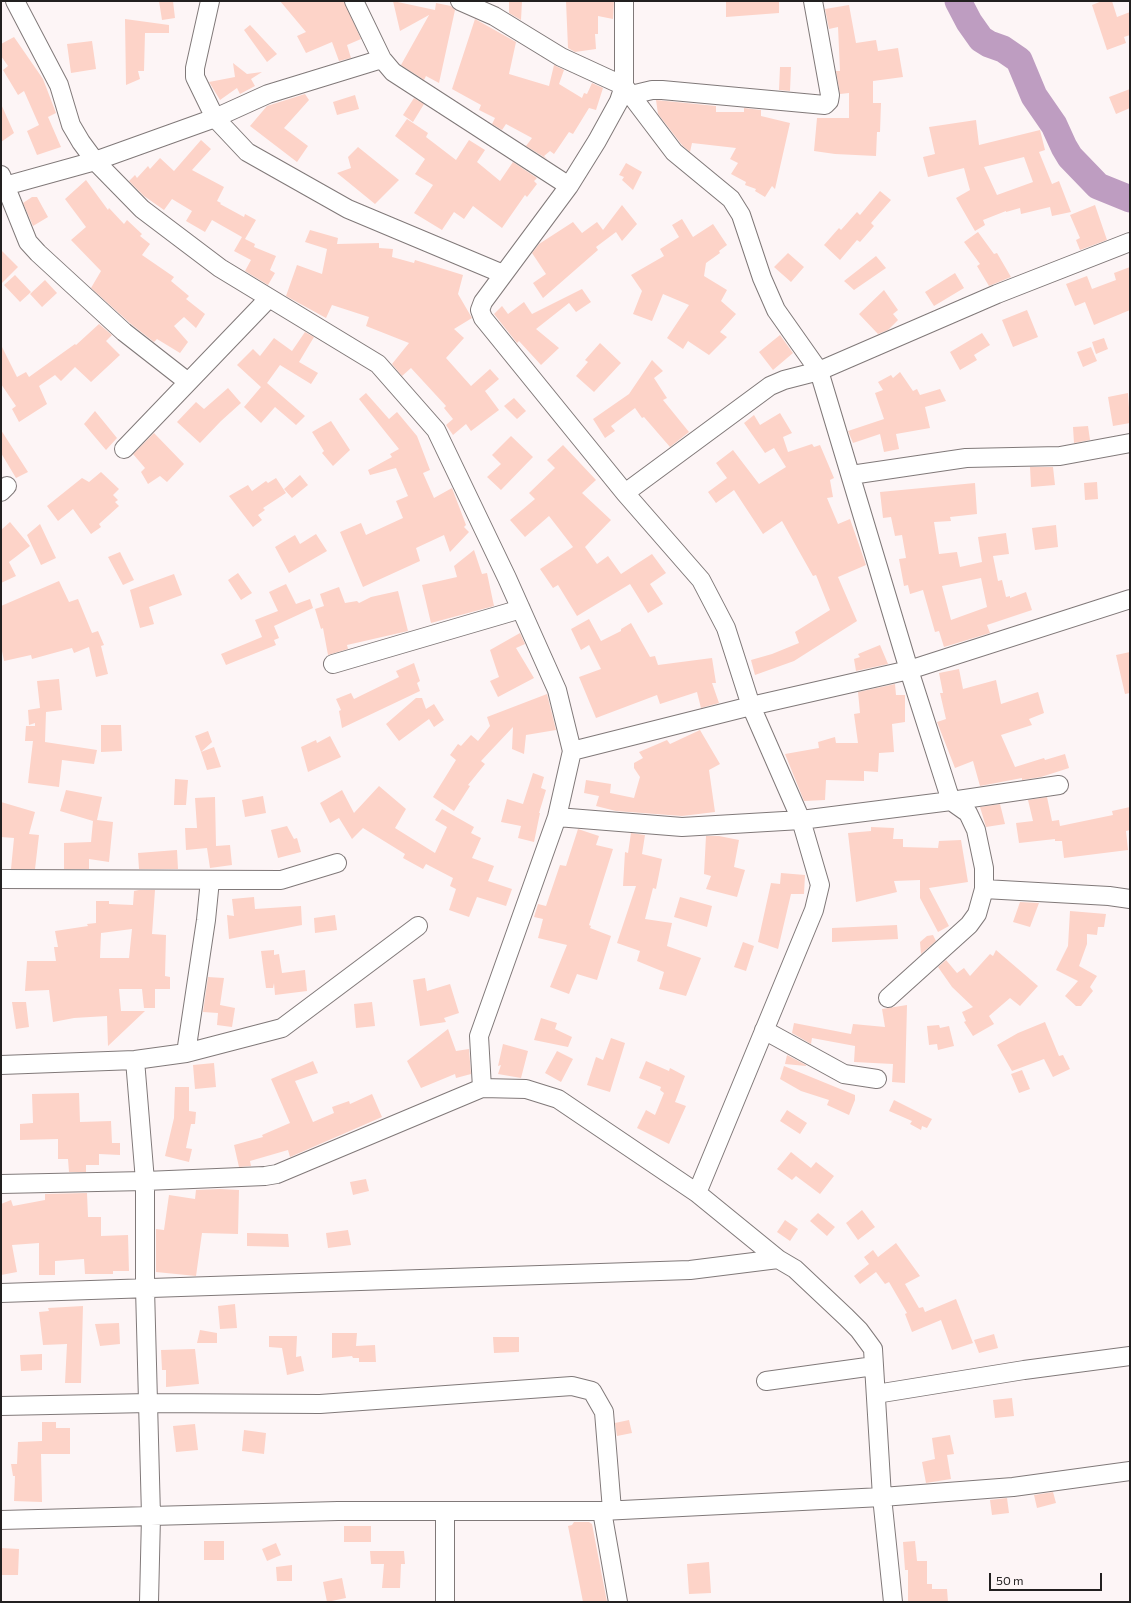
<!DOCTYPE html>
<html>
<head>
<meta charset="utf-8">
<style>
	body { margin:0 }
	#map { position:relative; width:1131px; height:1603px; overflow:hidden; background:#fdf5f6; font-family:Commissioner,sans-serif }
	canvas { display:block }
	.frame { position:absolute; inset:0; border:2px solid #222020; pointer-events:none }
	.scale { position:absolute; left:989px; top:1573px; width:113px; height:18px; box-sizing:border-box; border:2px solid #222020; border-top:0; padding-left:5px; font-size:12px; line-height:14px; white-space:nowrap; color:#222020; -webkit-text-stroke:3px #fdf5f6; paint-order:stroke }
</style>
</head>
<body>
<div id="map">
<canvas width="1131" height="1603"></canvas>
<div class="frame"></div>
<div class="scale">50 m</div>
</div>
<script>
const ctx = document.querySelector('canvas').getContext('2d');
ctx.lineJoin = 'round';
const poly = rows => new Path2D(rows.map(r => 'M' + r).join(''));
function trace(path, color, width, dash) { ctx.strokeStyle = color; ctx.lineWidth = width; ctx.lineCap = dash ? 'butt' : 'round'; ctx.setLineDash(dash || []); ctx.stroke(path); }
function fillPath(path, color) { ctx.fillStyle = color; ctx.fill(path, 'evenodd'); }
trace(poly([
	[958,1,969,22,981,39,989,44,1003,49,1019,60,1034,96,1054,125,1064,147,1070,157,1098,186,1130,199]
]), '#be9dc1', 27);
fillPath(poly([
	[159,1,173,1,175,18,162,20],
	[280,1,344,1,361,39,347,45,351,58,339,61,332,42,306,53,297,36,306,32],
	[393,1,435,10,436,3,451,6,455,10,439,83,426,76,424,80,401,65,429,15,400,31],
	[509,1,522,1,521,20,509,13],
	[566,1,614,1,613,19,598,16,598,34,595,34,596,49,575,52,568,48],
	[726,1,779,1,779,13,726,17],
	[1102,1,1112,1,1117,17,1130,12,1130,35,1124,37,1126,43,1107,50,1092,5],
	[849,5,856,43,876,40,878,51,898,48,903,77,873,81,873,103,881,103,880,132,877,132,876,156,835,154,814,151,817,118,849,118,849,93,840,94,836,71,840,71,838,27,829,29,825,9],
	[125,19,169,25,169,33,145,33,144,71,138,71,140,79,126,85],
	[475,19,516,42,509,74,549,86,554,65,564,70,559,84,582,98,584,93,587,94,592,83,603,88,596,110,589,108,573,134,569,132,554,154,550,151,544,156,547,159,526,146,532,138,506,124,502,130,492,124,495,118,479,110,481,105,452,89],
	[250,25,277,54,267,62,244,30],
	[14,37,43,79,56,113,48,117,61,147,37,155,27,131,39,125,24,91,18,95,3,70,8,66,1,56,1,44],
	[92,41,96,69,71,73,67,44],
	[233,63,247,74,262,72,251,79,255,86,240,94,237,88,220,100,209,82,235,77],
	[780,67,791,67,790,91,779,90],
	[1130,89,1130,108,1116,114,1109,97],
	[305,94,309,100,284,128,308,146,297,162,250,126,267,106],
	[355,95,359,109,337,115,333,102],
	[414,98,424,104,413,122,403,115],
	[656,100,716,106,716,112,744,112,744,108,761,110,761,116,790,123,775,189,772,186,765,197,755,191,756,189,745,185,746,182,731,174,738,163,730,159,736,148,692,143,690,152,682,145,658,114],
	[1,104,14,133,1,142],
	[407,119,428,133,426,137,456,160,469,140,485,150,477,162,500,181,513,162,537,178,534,181,537,184,527,197,525,195,502,228,473,206,464,219,454,212,442,230,414,213,433,185,415,174,425,159,395,136],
	[976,120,979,145,1040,130,1045,150,1039,152,1052,184,1059,181,1071,212,1052,216,1050,207,1021,214,1020,208,1006,212,1006,211,983,220,985,225,975,231,956,198,970,190,964,168,928,177,923,157,935,154,929,127],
	[1024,157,1033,182,997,195,984,167],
	[201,140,211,149,192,170,224,187,217,201,221,203,220,204,244,217,245,214,256,220,245,239,255,244,254,247,276,256,270,270,275,273,268,285,245,271,251,260,234,251,242,237,212,220,205,232,186,221,192,211,172,199,164,210,144,196,129,181,135,175,137,178,148,166,150,169,160,158,174,171],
	[358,147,399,180,375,204,337,173,351,168,348,157],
	[626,163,642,172,633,190,622,180,624,177,619,175],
	[86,180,108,210,109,208,124,224,127,220,142,234,140,236,150,244,142,255,174,277,171,281,189,296,186,299,205,314,196,328,184,317,174,326,188,342,180,353,157,339,154,342,131,324,91,288,101,271,71,240,86,227,65,199],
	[880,191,891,200,871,223,874,226,860,242,857,240,840,260,824,245,839,228,841,230,857,212,860,215],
	[32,197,37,197,48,217,33,226,23,203],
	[622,205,637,224,622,241,616,232,596,247,598,250,543,298,533,283,546,274,532,253,539,244,573,222,582,233,597,222,603,230],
	[1095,205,1107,240,1080,250,1076,240,1080,238,1070,215],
	[682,219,693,237,713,224,727,245,719,251,720,253,706,263,704,276,727,290,721,301,736,314,720,332,727,337,709,355,688,341,683,349,667,338,689,305,663,294,652,321,633,314,642,291,631,275,664,256,660,249,679,237,672,225],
	[310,230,338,238,337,244,379,243,379,248,393,249,392,257,414,263,415,260,463,275,458,294,472,318,454,329,464,338,446,358,471,386,490,369,499,379,485,391,499,410,471,431,466,424,453,435,446,425,453,419,444,408,446,406,411,368,402,376,392,364,409,343,366,326,369,317,332,305,326,318,286,296,297,265,322,274,327,249,305,242],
	[978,232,994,254,997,253,1011,277,989,286,977,266,980,264,964,242],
	[1,250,18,267,1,284],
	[788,253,804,267,791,282,774,267],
	[876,256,886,268,854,290,844,281],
	[1130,267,1130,310,1094,325,1085,302,1075,306,1066,284,1087,276,1092,289,1116,280,1114,273],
	[955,273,964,288,934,306,925,292],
	[15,275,31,292,20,302,4,285],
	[45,280,57,293,42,307,30,294],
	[582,289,591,302,576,312,569,303,536,329,559,348,541,365,519,341,517,343,494,314,502,306,508,314,524,302,532,314],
	[884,290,898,310,893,314,898,320,888,330,878,334,859,314],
	[1027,310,1038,337,1013,347,1002,320],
	[99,324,112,335,106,341,120,355,91,382,75,367,61,381,55,375,39,386,47,404,19,422,12,409,16,406,1,384,1,345,17,377,26,372,29,377,75,344,76,345],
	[305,332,314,337,299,362,318,373,311,384,280,365,267,383,305,416,296,425,275,407,261,423,244,407,261,387,237,365,253,349,260,356,274,338,292,351],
	[982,333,990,345,974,355,977,360,960,370,950,352],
	[780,335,793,353,773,370,759,352],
	[1104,338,1108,349,1096,354,1092,342],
	[600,343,621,363,594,392,576,376,588,362,585,360],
	[1091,347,1097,361,1083,367,1077,352],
	[652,360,663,371,654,378,667,398,663,400,689,432,670,447,644,417,642,418,635,408,611,426,615,431,605,438,593,419,629,394],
	[900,372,913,391,917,389,920,395,940,389,946,401,925,407,930,428,896,434,899,449,884,452,880,434,853,443,848,431,884,419,875,393,883,390,878,382,891,375,893,378],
	[228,388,241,403,221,421,200,443,177,422,196,402,204,409],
	[366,393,389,419,397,412,417,436,430,470,423,473,434,498,452,488,466,525,464,527,469,532,450,552,444,535,416,548,420,561,363,587,340,532,361,523,366,535,403,518,396,501,408,496,396,468,370,475,368,470,392,457,390,454,399,449,359,399],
	[1128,393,1130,423,1113,426,1108,397],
	[514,398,526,411,517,419,504,406],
	[95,411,117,438,106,450,84,424],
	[780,413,792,433,783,437,788,452,812,444,814,447,820,445,834,478,830,480,833,497,827,498,838,524,850,519,866,565,838,577,857,621,794,661,755,675,751,660,772,654,799,643,795,632,830,610,816,575,813,576,782,521,763,534,734,490,716,503,708,492,727,478,716,463,733,450,759,484,786,467,774,448,765,453,744,423,754,415,760,425],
	[331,421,350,450,333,466,322,453,324,451,312,432],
	[1088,426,1090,440,1074,443,1073,427],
	[1,430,28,472,16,478,1,453],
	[154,433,184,464,167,482,160,476,148,484,141,472,145,468,133,454],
	[511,436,533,457,501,490,487,477,501,464,492,455],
	[563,445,596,480,582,493,611,520,585,547,597,564,608,556,621,574,652,554,666,573,650,584,663,604,648,613,630,584,577,616,558,585,553,588,540,569,573,547,549,516,525,537,510,520,535,499,529,493,555,468,547,460],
	[1030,467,1053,467,1055,485,1031,487],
	[101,472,119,489,113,495,118,500,115,502,119,506,99,524,101,527,91,534,73,509,58,521,47,506,82,478,89,482],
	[300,475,308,485,292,498,284,489],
	[276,478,286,493,263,508,265,510,258,515,262,520,253,527,229,496,248,485,252,491,266,481,268,483],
	[1097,482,1098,499,1085,500,1084,483],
	[975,483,977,514,950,517,951,521,934,522,939,554,957,552,960,567,982,562,978,537,1006,533,1009,554,993,556,998,581,1002,580,1006,597,1010,596,1010,598,1026,592,1032,610,987,625,990,633,944,647,939,631,935,632,923,590,910,594,908,585,904,586,899,559,906,558,902,535,895,536,891,517,883,518,880,492],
	[981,578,987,607,951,620,942,586],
	[10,522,30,546,9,562,16,576,1,583,1,530],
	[40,524,56,558,41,565,27,535],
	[1056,525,1058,547,1035,550,1032,528],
	[316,534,327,551,289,573,275,547,295,535,300,544],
	[474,550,482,574,487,573,494,606,431,623,422,585,457,577,454,566],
	[120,552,134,580,123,585,108,557],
	[238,573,252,593,241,600,228,580],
	[174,574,182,595,149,607,154,624,140,628,130,590],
	[59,581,69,602,78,599,92,633,98,631,104,645,101,646,108,674,96,677,89,647,74,653,72,648,32,659,31,655,4,661,1,646,1,606],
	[286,584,296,604,310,599,313,608,274,626,279,638,274,640,276,645,226,665,221,654,262,637,255,620,278,611,269,592],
	[339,587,345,603,357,601,359,603,371,597,398,591,408,631,347,645,348,649,328,655,323,628,321,629,315,609,324,606,320,594],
	[589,619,601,641,621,631,621,629,631,623,650,657,655,656,658,665,712,658,716,683,712,683,719,703,701,708,697,692,660,704,657,695,596,718,579,677,601,669,589,645,581,650,571,629],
	[520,633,525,644,516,648,534,678,498,697,490,681,499,677,490,650],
	[880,645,888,664,856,671,854,659,860,657,858,654],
	[1130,652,1130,693,1125,694,1116,655],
	[414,663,420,681,417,683,420,691,342,728,339,711,341,710,336,699,351,693,354,699,399,677,396,671],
	[959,669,963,689,996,680,1001,704,1038,692,1044,713,1029,719,1032,725,1001,735,1015,767,1044,758,1045,760,1065,754,1069,768,1041,777,1022,780,1022,778,980,786,973,761,955,768,937,722,946,719,940,693,943,693,939,673],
	[59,679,62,710,46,712,45,742,97,750,94,764,62,760,59,787,28,783,33,741,25,741,26,726,35,726,35,723,29,725,28,710,40,708,37,681],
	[895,684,896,695,905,695,905,722,892,724,894,752,879,753,878,772,864,771,864,781,826,780,825,800,804,801,785,754,819,748,818,742,835,737,836,743,858,743,854,714,860,713,858,692],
	[547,694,556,730,526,735,524,754,512,749,513,727,481,761,485,764,468,785,470,786,454,811,433,797,456,760,450,755,458,744,461,746,471,735,478,741,490,726,487,717],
	[416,698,422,698,426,709,434,704,444,720,434,727,429,719,399,741,386,724],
	[101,725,121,725,122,751,101,752],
	[700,730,720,764,709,770,715,812,682,816,616,811,596,806,599,796,584,793,586,780,611,784,610,793,634,798,640,777,634,768,634,763,643,758,639,752,667,740,670,744],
	[208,731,212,742,201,752,195,736],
	[330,736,341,757,308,772,301,747,316,740,317,743],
	[214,747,221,767,207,770,201,752],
	[533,773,544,777,541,788,546,790,539,813,540,813,534,842,518,838,521,826,501,822,507,799,523,804],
	[175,779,188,780,186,805,174,805],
	[379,786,406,809,395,828,435,853,447,827,435,820,442,809,474,827,471,833,481,838,472,858,494,866,488,881,512,889,506,906,477,897,469,917,449,910,456,889,450,886,453,878,426,864,423,869,403,858,405,854,363,828,352,839,339,818,330,823,320,803,342,790,354,813],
	[66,790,102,797,97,820,113,822,109,862,89,859,89,869,64,869,64,843,91,842,93,821,60,811],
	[263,796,266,813,245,817,242,800],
	[215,797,216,846,230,845,232,865,210,868,207,848,186,850,185,828,197,828,195,798],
	[1047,797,1052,821,1059,820,1060,826,1113,815,1112,811,1130,807,1130,830,1126,831,1128,850,1064,858,1062,841,1055,841,1055,839,1019,843,1016,823,1033,821,1028,800],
	[1,802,35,812,29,834,39,835,35,869,11,869,14,838,1,837],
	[1000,804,1005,824,986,827,980,807],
	[287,826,294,839,297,838,301,852,278,858,271,830],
	[871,827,894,828,893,839,903,839,903,847,938,848,939,841,961,840,968,882,929,888,949,926,938,932,920,898,920,880,894,881,897,892,856,902,848,833,871,831],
	[578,829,599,836,596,845,613,849,589,925,591,926,590,928,611,936,597,980,577,974,569,994,550,987,567,945,538,938,543,919,534,917,538,904,546,906,560,865,566,866],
	[631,833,645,835,642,854,662,859,656,889,653,888,645,919,672,923,667,946,701,958,686,996,659,989,664,972,637,961,640,951,617,943,636,886,623,886,625,852,628,853],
	[706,836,719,836,739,840,734,867,745,870,737,897,706,889,711,876,704,874],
	[177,850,178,869,139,869,138,853],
	[781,873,805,875,804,894,791,894,778,949,758,942,771,883,780,884],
	[139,890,155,890,152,934,166,935,165,976,170,977,170,989,155,989,155,1008,144,1008,142,989,119,989,121,1011,145,1011,108,1046,107,1016,74,1018,53,1022,49,990,25,991,27,961,56,961,54,947,58,947,55,931,88,926,87,924,96,923,96,901,109,901,109,904,133,905,134,891],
	[132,929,129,958,100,958,101,933],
	[254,897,255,909,301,906,302,925,229,939,227,915,234,916,232,899],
	[680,897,712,906,707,927,674,917],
	[1020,902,1039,903,1030,927,1013,922],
	[1070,911,1106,914,1104,927,1098,927,1097,935,1087,934,1087,944,1079,966,1097,976,1090,987,1093,991,1081,1006,1076,1006,1065,996,1078,981,1056,970,1068,946],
	[335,915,337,930,315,933,314,918],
	[897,925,898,939,832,942,832,928],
	[933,935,936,941,921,954,920,942,927,936],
	[743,942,754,946,746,971,734,967],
	[274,950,274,955,279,954,282,973,305,970,307,991,275,995,274,983,273,988,266,988,261,951],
	[996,950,1038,986,1020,1006,1010,998,989,1016,994,1024,973,1036,964,1022,966,1021,962,1012,973,1007,952,987,938,967,946,960,957,973,964,968,970,976,990,954,993,956],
	[208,977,224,978,220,1005,235,1008,232,1027,217,1025,218,1013,203,1012],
	[425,978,427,991,450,984,459,1013,444,1018,446,1022,420,1026,413,980],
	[12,1002,26,1002,29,1027,16,1029],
	[372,1002,375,1026,356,1028,354,1004],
	[907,1005,905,1083,892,1082,893,1064,854,1062,855,1046,812,1038,811,1044,792,1033,794,1023,851,1034,853,1024,885,1027,882,1009],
	[541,1018,557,1023,555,1029,572,1037,568,1047,534,1040],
	[1045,1022,1059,1056,1063,1055,1070,1069,1053,1077,1044,1059,1012,1071,997,1045,1018,1033],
	[939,1025,940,1028,949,1026,954,1046,938,1050,937,1044,929,1045,927,1026],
	[448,1029,456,1051,469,1049,471,1074,456,1078,455,1074,421,1088,407,1061],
	[611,1038,625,1043,610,1092,587,1085,596,1057,603,1060],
	[503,1044,528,1051,521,1078,498,1074,501,1065,498,1066],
	[557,1051,573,1059,561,1082,545,1073],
	[787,1055,806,1065,806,1066,785,1064],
	[313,1061,318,1073,295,1081,313,1122,334,1113,332,1107,349,1101,350,1104,372,1094,382,1117,290,1157,288,1150,250,1161,251,1166,239,1167,234,1145,263,1137,262,1135,290,1123,271,1079],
	[646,1061,669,1071,670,1068,685,1076,675,1102,686,1106,669,1144,637,1128,646,1110,655,1115,664,1093,660,1090,661,1087,639,1078],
	[214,1063,216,1087,195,1089,193,1065],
	[784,1066,855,1095,855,1100,849,1115,827,1105,829,1100,801,1091,780,1079],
	[1022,1070,1030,1089,1019,1093,1011,1074],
	[175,1087,189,1087,189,1111,196,1112,195,1124,191,1124,186,1148,192,1149,189,1162,165,1156,174,1118],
	[79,1093,80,1122,111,1121,112,1143,120,1143,120,1155,99,1154,99,1165,86,1165,86,1172,69,1172,68,1159,58,1159,58,1139,20,1140,20,1124,33,1123,32,1094],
	[894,1100,932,1119,927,1128,922,1126,921,1130,910,1124,912,1121,889,1111],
	[787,1110,807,1123,800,1134,780,1121],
	[791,1152,811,1168,816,1162,834,1176,820,1194,796,1176,792,1180,777,1169],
	[366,1179,369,1191,353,1195,350,1182],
	[220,1189,239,1190,238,1234,202,1233,196,1276,156,1272,156,1229,164,1230,169,1195,195,1199,196,1190],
	[87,1193,88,1217,101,1217,101,1236,128,1235,129,1271,113,1271,113,1274,85,1274,84,1259,55,1261,55,1275,39,1275,39,1243,12,1245,17,1272,1,1275,1,1204,11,1200,13,1206,45,1200,45,1194],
	[862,1210,875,1227,858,1240,846,1223],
	[818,1213,835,1227,827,1236,810,1221],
	[785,1220,798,1229,790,1241,777,1232],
	[348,1230,351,1245,328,1248,326,1233],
	[247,1233,288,1234,289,1247,247,1246],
	[896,1243,920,1276,905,1284,919,1308,923,1307,925,1312,956,1299,973,1343,952,1350,941,1320,912,1332,905,1314,907,1313,889,1282,885,1284,876,1272,860,1284,854,1276,869,1264,864,1257,873,1250,878,1257],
	[235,1304,237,1328,220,1329,218,1306],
	[83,1306,81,1383,65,1383,67,1344,43,1345,39,1312,49,1311,48,1308],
	[119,1323,120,1344,100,1346,95,1324],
	[200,1330,217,1333,217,1343,197,1343],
	[332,1333,357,1333,356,1346,375,1345,376,1362,359,1362,359,1358,353,1358,352,1356,332,1358],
	[994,1334,998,1348,979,1353,974,1340],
	[269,1336,297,1336,296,1357,301,1356,304,1371,287,1375,282,1348,269,1347],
	[493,1337,519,1337,519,1352,494,1353],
	[195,1349,199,1384,166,1387,166,1370,162,1370,161,1350],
	[42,1354,42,1370,21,1371,20,1355],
	[1012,1398,1014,1416,995,1418,993,1400],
	[629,1420,632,1433,617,1436,615,1423],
	[42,1422,56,1422,56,1428,70,1428,70,1454,41,1454,42,1502,14,1501,15,1476,13,1476,11,1464,17,1464,18,1442,42,1441],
	[195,1424,198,1450,176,1452,173,1426],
	[244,1430,266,1433,264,1454,242,1451],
	[950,1435,954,1454,947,1455,951,1479,926,1483,922,1462,935,1459,932,1438],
	[1053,1492,1056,1503,1037,1508,1034,1495],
	[1007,1498,1009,1513,992,1515,990,1500],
	[574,1522,589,1522,592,1524,607,1602,583,1602,568,1526,572,1525],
	[344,1526,371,1526,371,1542,344,1542],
	[204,1541,224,1541,224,1560,204,1560],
	[915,1541,917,1561,927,1561,927,1584,932,1584,932,1589,947,1589,948,1602,908,1601,908,1570,905,1570,903,1542],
	[276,1543,281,1555,267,1561,262,1549],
	[1,1548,19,1549,18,1575,1,1575],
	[370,1551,404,1551,405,1564,401,1564,400,1588,382,1588,384,1564,371,1564],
	[709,1562,711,1593,689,1594,687,1564],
	[292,1565,292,1581,277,1581,276,1567],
	[342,1578,346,1598,327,1602,323,1582]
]), '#fdd3c8');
const minor = poly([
	[210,1,195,68,195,77,215,118,247,152,348,209,503,274],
	[354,1,382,59,393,72,569,186],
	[460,1,494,16,561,57,624,86,674,152,731,199,741,215,762,278,776,310,819,371,909,670,951,801,968,813,976,830,984,868,984,889,977,914,969,925,888,998],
	[624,1,624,86,619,101,597,141,569,186,483,302,480,310,483,318,625,493,701,580,726,628,751,706,801,820,820,885,814,910,697,1193],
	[631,95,652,90,662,90,825,105,829,101,830,95,813,1],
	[1,175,28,242,38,253,124,332,188,382],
	[1,187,95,161,215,118,268,94,382,59],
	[124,449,269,298],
	[851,475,966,458,1060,456,1130,443],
	[1,492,7,486],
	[625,493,770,386,784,380,819,371,997,294,1130,242],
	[333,664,521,609],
	[572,751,751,706,909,670,1130,599],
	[557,817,682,827,801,820,951,801,1059,785],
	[1,879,281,880,337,863],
	[984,889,1109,896,1130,899],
	[764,1030,844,1074,877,1079],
	[186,1053,206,920,210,880],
	[135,1060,145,1181,145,1288,151,1516,149,1602],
	[1,1065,135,1060,186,1053,282,1028,418,926],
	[1,1184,145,1181,265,1176,277,1174,482,1088,479,1036,557,817,572,751,557,690,507,578,436,430,378,364,220,268,142,209,95,161,81,142,71,125,59,85,15,1],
	[778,1259,795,1269,846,1317,859,1330,873,1349,882,1497,893,1602],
	[1,1293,690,1270,778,1259,697,1193,558,1099,526,1089,482,1088],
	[766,1381,874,1366],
	[876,1394,1024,1370,1130,1356],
	[1,1406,149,1403,320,1404,572,1386,592,1391,604,1412,612,1510],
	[602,1511,618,1602],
	[1,1520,338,1511,602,1511,882,1497,1013,1487,1130,1471],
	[445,1602,445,1511]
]);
trace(minor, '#807979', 20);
trace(minor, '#fff', 18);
</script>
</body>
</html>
